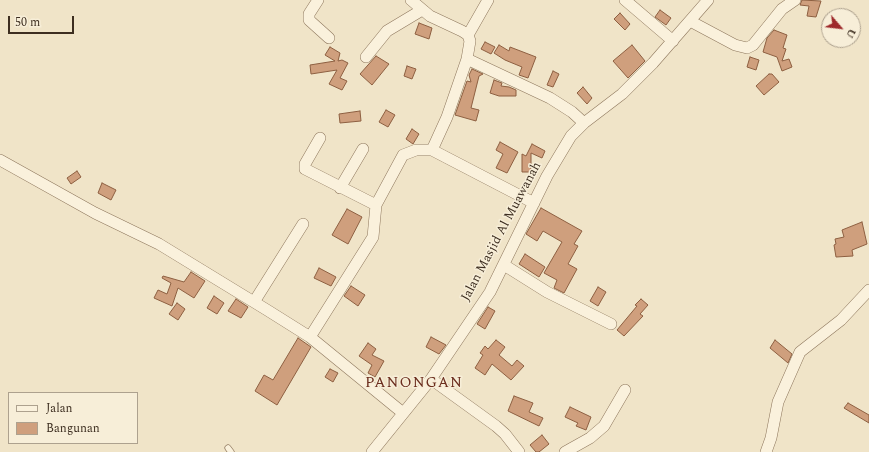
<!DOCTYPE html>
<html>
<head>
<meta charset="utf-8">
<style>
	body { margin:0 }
	#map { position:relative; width:869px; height:452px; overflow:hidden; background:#f0e4c8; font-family:Spectral,serif }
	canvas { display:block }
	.legend { position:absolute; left:8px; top:392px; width:130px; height:52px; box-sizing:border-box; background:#f7eed8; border:1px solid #ada18e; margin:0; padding:5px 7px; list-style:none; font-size:12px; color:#3d2e20 }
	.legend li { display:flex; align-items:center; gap:8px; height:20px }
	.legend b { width:20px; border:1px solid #ada18e }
	.north { position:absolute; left:821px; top:8px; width:40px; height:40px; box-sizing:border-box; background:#f7eed8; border:1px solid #ada18e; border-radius:50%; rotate:118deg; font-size:11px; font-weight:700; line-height:16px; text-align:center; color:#3d2e20 }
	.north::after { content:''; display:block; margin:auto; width:14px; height:18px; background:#9e2a2b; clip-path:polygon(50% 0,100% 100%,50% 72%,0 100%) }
	.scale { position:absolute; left:8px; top:16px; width:66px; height:18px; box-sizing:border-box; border:2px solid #3d2e20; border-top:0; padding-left:5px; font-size:12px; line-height:14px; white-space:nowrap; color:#3d2e20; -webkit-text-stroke:3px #f7eed8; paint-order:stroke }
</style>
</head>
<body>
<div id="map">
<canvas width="869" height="452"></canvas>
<ul class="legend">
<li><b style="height:5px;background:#faf1dc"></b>Jalan</li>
<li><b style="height:11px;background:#cf9f7d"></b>Bangunan</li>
</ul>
<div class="north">U</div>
<div class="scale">50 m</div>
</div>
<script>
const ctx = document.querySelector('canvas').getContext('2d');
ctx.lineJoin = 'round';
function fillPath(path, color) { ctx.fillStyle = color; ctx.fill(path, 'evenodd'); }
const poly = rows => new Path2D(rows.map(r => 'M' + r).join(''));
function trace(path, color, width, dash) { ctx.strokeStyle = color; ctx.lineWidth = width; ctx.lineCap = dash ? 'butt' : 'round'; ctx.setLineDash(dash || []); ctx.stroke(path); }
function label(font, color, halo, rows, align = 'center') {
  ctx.font = font + ' Spectral,serif'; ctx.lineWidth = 3; ctx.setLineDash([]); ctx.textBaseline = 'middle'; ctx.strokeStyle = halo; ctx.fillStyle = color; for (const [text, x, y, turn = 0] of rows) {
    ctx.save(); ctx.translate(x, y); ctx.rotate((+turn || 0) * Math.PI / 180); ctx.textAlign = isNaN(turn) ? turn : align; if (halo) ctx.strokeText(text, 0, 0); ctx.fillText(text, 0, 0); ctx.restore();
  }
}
const building = poly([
	[802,0,821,1,816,17,807,16,809,6,800,5,802,0],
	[660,10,671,18,666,25,655,17,660,10],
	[620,13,630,24,625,30,614,19,620,13],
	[419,23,432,28,429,39,415,34,419,23],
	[774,30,787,35,783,48,786,49,782,61,789,59,792,67,782,71,777,57,763,52,767,38,774,30],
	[485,42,495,47,491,54,481,49,485,42],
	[499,45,509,51,510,47,536,57,528,78,519,75,522,67,505,60,494,53,499,45],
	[632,45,645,61,628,78,613,61,632,45],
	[330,47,340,53,338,61,342,60,348,63,340,78,347,81,342,90,329,84,337,70,311,74,310,65,335,61,325,55,330,47],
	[376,56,389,64,372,85,360,74,376,56],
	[750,57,759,60,756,70,747,67,750,57],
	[407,66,416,69,412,79,404,76,407,66],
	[472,69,483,74,479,76,471,108,479,110,476,121,455,115,467,81,471,82,469,75,472,69],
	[553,71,559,74,553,87,547,85,553,71],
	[769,74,772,74,779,82,764,95,756,86,769,74],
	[494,80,502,83,501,86,509,87,516,90,516,96,499,96,490,93,494,80],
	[583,87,592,98,587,104,577,93,583,87],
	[386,110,395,115,388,127,379,122,386,110],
	[360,111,361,121,340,123,339,114,360,111],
	[412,129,419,134,413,144,406,139,412,129],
	[500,142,518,152,507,173,496,168,503,154,496,150,500,142],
	[532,144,545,151,542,158,531,153,531,172,522,172,522,154,526,156,532,144],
	[77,171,81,177,71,184,67,178,77,171],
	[102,183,116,190,111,200,98,193,102,183],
	[541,208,582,231,574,244,578,246,568,264,577,269,564,293,554,288,557,280,544,273,562,242,543,231,537,241,526,234,541,208],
	[347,209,362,217,348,244,332,235,347,209],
	[862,222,867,244,852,250,853,256,836,257,834,245,836,244,835,239,844,237,842,230,862,222],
	[525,254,545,267,539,277,519,264,525,254],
	[319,268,336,277,331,286,314,278,319,268],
	[191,272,205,281,194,298,178,288,172,306,154,298,158,290,167,294,171,283,162,278,163,276,184,282,191,272],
	[351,286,365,295,358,306,344,296,351,286],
	[598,287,606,292,598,306,590,301,598,287],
	[214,296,224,303,217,314,207,308,214,296],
	[236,299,248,307,241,318,228,311,236,299],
	[641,299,648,305,640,314,643,316,624,336,617,330,637,306,635,305,641,299],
	[177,303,185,309,178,320,169,314,177,303],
	[488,307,495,311,485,329,477,324,488,307],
	[431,337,446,345,439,354,426,347,431,337],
	[298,338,311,347,277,405,255,391,264,375,273,380,298,338],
	[496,340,505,347,499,355,512,366,517,360,524,366,511,380,492,364,485,375,475,368,483,355,480,353,485,346,488,349,496,340],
	[775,340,792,354,788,363,770,348,775,340],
	[368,343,376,349,372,355,384,361,375,377,368,373,372,365,359,356,368,343],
	[330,369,338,373,333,382,325,377,330,369],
	[514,396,533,403,529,412,543,418,539,426,508,411,514,396],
	[848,403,869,415,869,423,844,408,848,403],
	[570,407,591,417,586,430,576,426,578,423,565,417,570,407],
	[542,435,549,444,539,452,536,452,530,445,542,435]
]);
fillPath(building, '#cf9f7d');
trace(building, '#8d5f41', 1);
const lane = poly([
	[228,448,231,452]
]);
const street = poly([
	[318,0,309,14,309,20,329,38],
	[411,0,430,16,462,31,468,35,470,41,467,59,447,117,432,150],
	[625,0,673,41],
	[690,21,735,45,747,48,753,45,782,9,795,0],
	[468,35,488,0],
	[366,57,387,31,422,10],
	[467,59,550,98,572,112,584,123],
	[0,160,95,213,159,244,267,310,310,337,403,413],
	[340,188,363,149],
	[376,205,403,155,416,150,432,150,534,203],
	[504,265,547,292,611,324],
	[254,302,303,224],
	[310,337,373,237,376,205,305,169,305,164,320,138],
	[431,379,496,426,505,434,519,452],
	[372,452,431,379,490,292,547,176,571,136,584,123,622,94,653,63,708,0],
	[565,452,590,438,604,426,625,390],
	[766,452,771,438,778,402,800,352,841,320,869,290]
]);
trace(lane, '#8d765c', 7);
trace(street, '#8d765c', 12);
trace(lane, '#faf1dc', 5.5);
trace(street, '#faf1dc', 11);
label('13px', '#3d2e20', '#f7eed8', [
	["Jalan Masjid Al Muawanah",502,232,-62]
]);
ctx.letterSpacing = '1px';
label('15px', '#6b2e1e', '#f7eed8', [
	["PANONGAN",414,384]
]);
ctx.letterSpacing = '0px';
</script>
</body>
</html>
